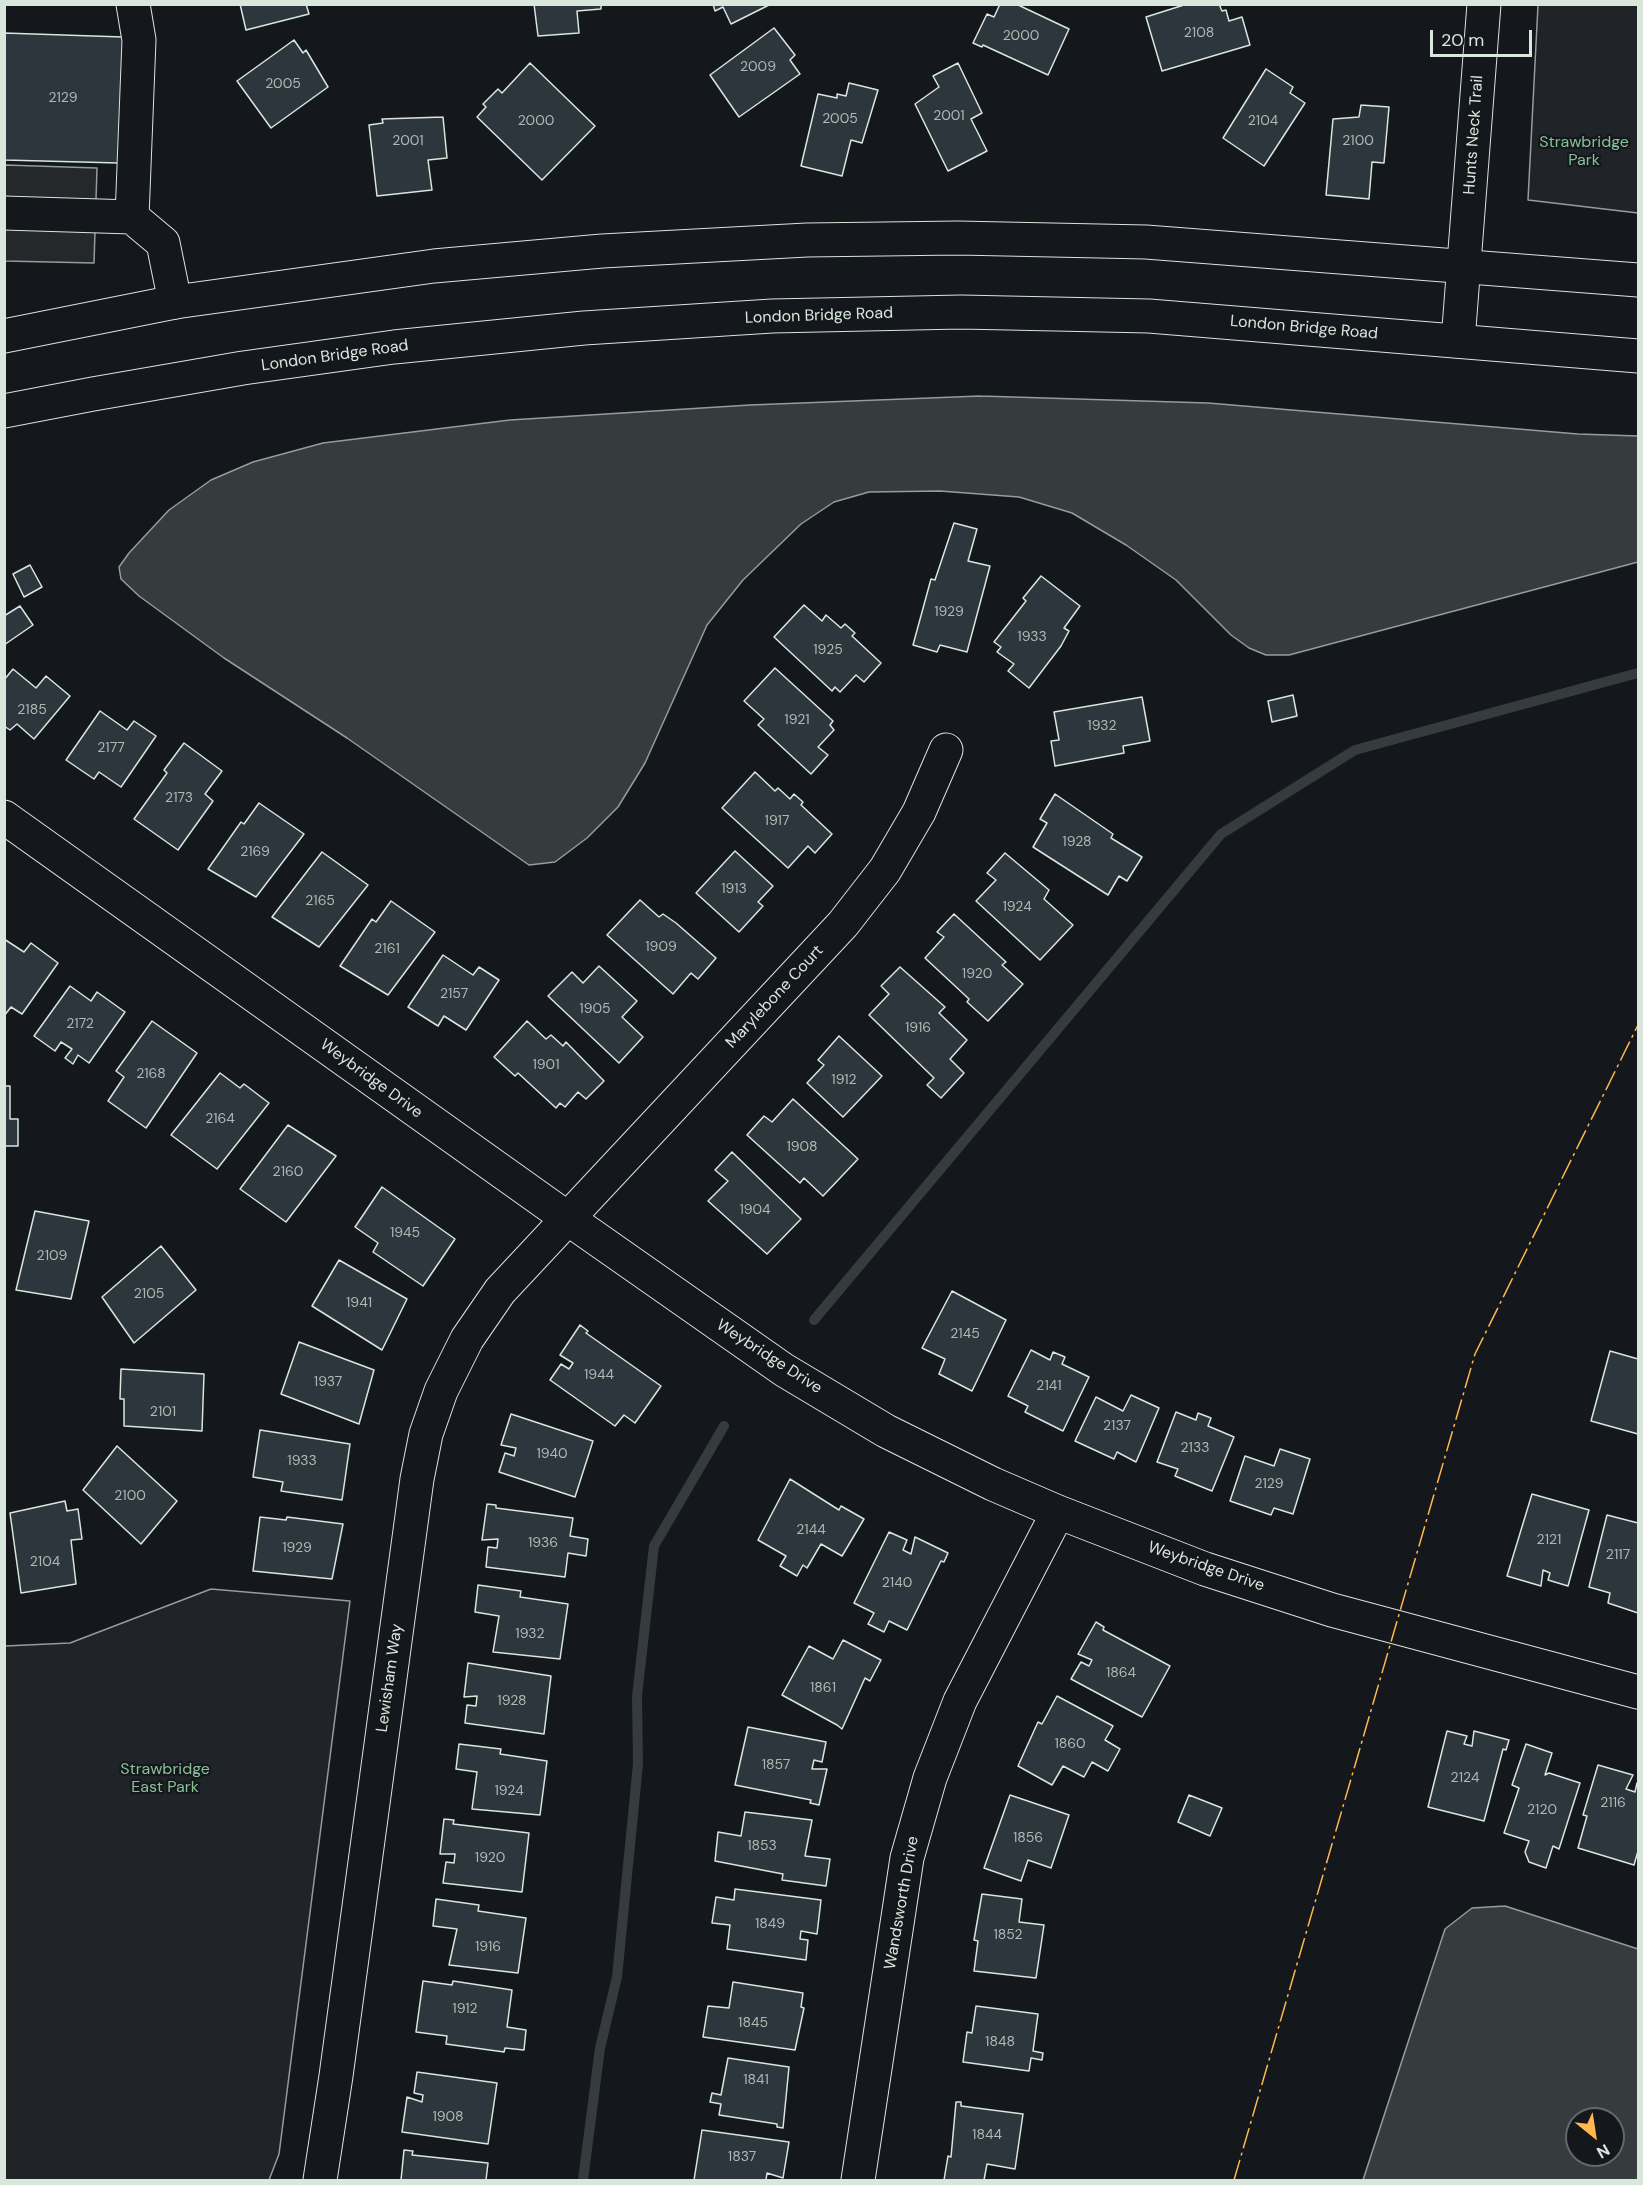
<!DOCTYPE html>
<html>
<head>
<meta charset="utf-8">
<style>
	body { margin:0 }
	#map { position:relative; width:1643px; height:2185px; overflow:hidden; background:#14181c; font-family:"DM Sans",sans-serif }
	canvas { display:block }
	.frame { position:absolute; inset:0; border:6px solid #d8e6dc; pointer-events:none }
	.north { position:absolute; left:1565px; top:2107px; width:60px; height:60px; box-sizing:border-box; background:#14181c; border:2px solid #626a69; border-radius:50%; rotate:150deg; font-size:16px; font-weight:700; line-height:24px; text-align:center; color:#d8e6dc }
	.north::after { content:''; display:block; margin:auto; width:21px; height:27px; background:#ffb74d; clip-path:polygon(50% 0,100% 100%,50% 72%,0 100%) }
	.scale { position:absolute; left:1430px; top:30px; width:102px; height:27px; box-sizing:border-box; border:3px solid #d8e6dc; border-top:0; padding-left:8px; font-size:18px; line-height:21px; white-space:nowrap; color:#d8e6dc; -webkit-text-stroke:4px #14181c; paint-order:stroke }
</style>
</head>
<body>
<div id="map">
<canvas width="1643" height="2185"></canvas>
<div class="frame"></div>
<div class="north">N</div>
<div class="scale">20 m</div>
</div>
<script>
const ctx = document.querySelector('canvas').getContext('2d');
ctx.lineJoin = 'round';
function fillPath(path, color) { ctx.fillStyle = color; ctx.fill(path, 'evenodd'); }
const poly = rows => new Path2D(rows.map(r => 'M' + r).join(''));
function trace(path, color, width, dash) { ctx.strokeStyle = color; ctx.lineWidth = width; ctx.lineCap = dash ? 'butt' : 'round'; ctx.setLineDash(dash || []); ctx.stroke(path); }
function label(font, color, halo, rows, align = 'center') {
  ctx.font = font + ' "DM Sans",sans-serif'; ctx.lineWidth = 4.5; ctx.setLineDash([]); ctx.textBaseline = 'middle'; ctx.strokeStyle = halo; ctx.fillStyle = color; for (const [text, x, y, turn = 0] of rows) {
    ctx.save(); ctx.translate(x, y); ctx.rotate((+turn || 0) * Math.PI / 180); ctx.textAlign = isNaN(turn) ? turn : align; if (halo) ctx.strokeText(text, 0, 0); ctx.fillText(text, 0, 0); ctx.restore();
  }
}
const green = poly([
	[1538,5,1638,5,1638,213,1528,200,1538,5],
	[211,1589,350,1601,279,2154,269,2180,5,2180,5,1646,70,1643,211,1589]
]);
fillPath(green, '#202428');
trace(green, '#939e99', 1.5);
const parking = poly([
	[5,165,97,168,94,263,5,261,5,165]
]);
fillPath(parking, '#24282b');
trace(parking, '#939e99', 1.5);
const water = poly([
	[980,396,1208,403,1578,434,1638,436,1638,562,1289,655,1266,655,1249,648,1231,635,1176,580,1126,545,1072,513,1019,497,940,491,869,492,834,502,801,524,743,580,707,625,645,763,618,807,587,838,555,862,529,865,347,738,224,658,139,596,121,579,119,567,129,553,169,510,211,480,253,462,323,443,510,420,750,405,980,396],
	[1505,1906,1638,1949,1638,2180,1363,2180,1445,1929,1472,1908,1505,1906],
	[1577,2119,1613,2119,1613,2155,1577,2155,1577,2119]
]);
fillPath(water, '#363b3e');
trace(water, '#939e99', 1.5);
trace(poly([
	[814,1320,1221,834,1355,750,1638,673],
	[583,2180,600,2048,617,1977,638,1764,637,1696,654,1546,724,1426]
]), '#363b3e', 10);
const building = poly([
	[240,4,306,4,309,14,246,30,240,4],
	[534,4,601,4,601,9,577,11,579,33,538,36,534,4],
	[713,4,771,4,731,24,723,7,715,11,713,4],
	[1000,4,1016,4,1069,29,1048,75,983,45,982,47,973,43,987,14,994,17,1000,4],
	[1187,4,1219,4,1222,11,1226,10,1229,21,1242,17,1250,45,1162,71,1146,17,1187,4],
	[774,28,795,55,790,60,800,74,739,117,710,75,774,28],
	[4,33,123,37,119,163,4,160,4,33],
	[294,40,303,53,306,50,328,87,271,128,237,81,294,40],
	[530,63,595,126,542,180,477,117,486,107,483,104,498,89,502,93,530,63],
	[958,63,982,113,971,119,987,151,948,171,915,104,939,87,933,76,958,63],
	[1266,69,1293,87,1290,93,1305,103,1264,166,1223,138,1266,69],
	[849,83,878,90,862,143,851,140,842,176,801,166,818,94,837,98,837,94,846,96,849,83],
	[1361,105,1389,107,1384,163,1372,162,1369,199,1326,195,1333,119,1359,117,1361,105],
	[443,117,447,158,428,160,432,190,377,196,369,125,383,123,382,119,443,117],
	[954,523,977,529,968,561,990,566,967,652,940,645,937,652,913,645,931,579,935,580,954,523],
	[30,565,42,587,24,597,13,574,30,565],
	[1041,576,1080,606,1064,628,1069,631,1061,646,1029,688,1008,671,1014,664,997,652,1001,647,994,642,1026,601,1023,598,1041,576],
	[804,605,822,621,826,615,841,628,845,624,855,633,852,636,881,663,864,682,856,675,840,692,835,687,832,691,774,637,804,605],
	[20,606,33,625,4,645,4,616,20,606],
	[775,668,833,721,830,725,834,730,818,747,828,755,811,774,758,725,764,719,744,701,775,668],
	[13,669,36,688,46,676,70,696,34,739,17,724,10,730,4,726,4,680,13,669],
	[1293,695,1297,716,1272,722,1268,701,1293,695],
	[1142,697,1150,741,1123,746,1124,753,1055,766,1051,741,1059,740,1054,712,1142,697],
	[100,711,127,730,134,721,156,736,121,787,99,772,94,779,66,760,100,711],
	[184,743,222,771,205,794,213,801,178,850,134,819,167,773,164,770,184,743],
	[755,772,775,791,778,788,790,799,794,794,803,802,801,805,832,834,815,853,808,846,788,868,722,808,755,772],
	[1055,794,1113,834,1111,838,1142,857,1127,881,1119,876,1108,895,1033,847,1047,823,1040,819,1055,794],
	[259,803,304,834,256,897,208,869,241,822,244,824,259,803],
	[735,851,773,886,758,902,763,906,739,932,696,893,735,851],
	[322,852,368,885,319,947,272,917,322,852],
	[1005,853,1049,890,1044,899,1073,925,1040,960,976,901,996,880,987,873,1005,853],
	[640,900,659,917,663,914,676,923,716,958,698,979,691,973,673,994,607,935,640,900],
	[391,901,435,932,388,995,340,966,372,919,376,922,391,901],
	[954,914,1006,962,1002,965,1023,984,988,1021,967,1002,969,999,925,958,944,937,937,932,954,914],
	[4,939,24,952,31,943,58,963,22,1014,11,1007,4,1016,4,939],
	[443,955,473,975,479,967,499,980,466,1030,444,1016,438,1026,408,1007,443,955],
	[599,966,637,1001,622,1017,643,1037,619,1063,548,996,572,972,583,983,599,966],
	[900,967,945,1007,939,1013,967,1040,950,1059,964,1073,941,1098,927,1085,934,1078,869,1015,889,994,881,986,900,967],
	[70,986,91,1001,97,992,125,1012,89,1063,78,1055,73,1064,65,1058,72,1049,61,1042,55,1051,34,1036,70,986],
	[152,1021,197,1053,146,1128,108,1101,124,1077,116,1071,152,1021],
	[527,1021,546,1039,551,1035,563,1046,566,1042,604,1081,586,1099,578,1092,565,1107,560,1103,556,1108,518,1073,515,1076,494,1057,527,1021],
	[839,1036,882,1076,843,1117,807,1083,824,1065,818,1060,839,1036],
	[220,1073,240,1088,244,1084,269,1103,217,1169,171,1135,220,1073],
	[4,1086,10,1086,10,1119,18,1119,18,1146,4,1146,4,1086],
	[793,1099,858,1159,823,1196,804,1178,800,1183,747,1135,764,1116,772,1122,793,1099],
	[288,1125,336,1156,286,1222,240,1189,288,1125],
	[732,1152,801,1219,767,1254,708,1201,728,1181,715,1170,732,1152],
	[382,1187,455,1239,423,1286,373,1252,378,1243,355,1227,382,1187],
	[35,1211,89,1221,71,1299,16,1290,35,1211],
	[161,1246,196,1290,134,1343,102,1297,161,1246],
	[339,1260,407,1299,382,1350,312,1306,339,1260],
	[952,1291,1006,1320,972,1391,939,1374,945,1359,922,1348,952,1291],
	[580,1325,588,1331,586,1333,661,1386,635,1423,624,1415,615,1426,550,1380,561,1364,569,1369,573,1363,560,1355,580,1325],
	[299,1342,374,1370,359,1424,281,1394,299,1342],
	[1031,1350,1050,1360,1053,1352,1065,1357,1062,1364,1089,1377,1063,1431,1025,1412,1028,1406,1008,1396,1031,1350],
	[1610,1351,1638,1359,1638,1434,1591,1421,1610,1351],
	[121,1369,204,1374,202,1431,124,1426,124,1399,120,1399,121,1369],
	[1131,1395,1159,1408,1136,1462,1117,1452,1114,1459,1075,1441,1096,1397,1123,1411,1131,1395],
	[1176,1412,1196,1420,1198,1413,1211,1418,1208,1426,1234,1437,1212,1491,1175,1476,1178,1469,1157,1462,1176,1412],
	[511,1414,593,1441,575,1497,499,1472,505,1453,514,1456,516,1448,501,1445,511,1414],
	[260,1430,350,1444,342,1500,281,1491,283,1482,253,1477,260,1430],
	[117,1446,177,1501,141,1544,83,1490,117,1446],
	[1280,1449,1310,1459,1293,1514,1274,1508,1271,1515,1230,1501,1245,1456,1274,1466,1280,1449],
	[790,1479,839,1510,841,1506,864,1519,842,1556,821,1544,807,1568,803,1565,797,1576,780,1566,786,1556,758,1540,790,1479],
	[1532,1494,1589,1510,1568,1586,1548,1580,1550,1573,1543,1570,1541,1586,1507,1576,1532,1494],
	[65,1501,67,1511,78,1509,82,1539,71,1540,76,1584,21,1593,10,1513,65,1501],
	[487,1504,496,1505,496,1508,573,1518,570,1536,588,1539,586,1556,568,1553,565,1577,486,1567,488,1547,497,1548,498,1539,482,1540,487,1504],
	[1607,1515,1638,1523,1638,1613,1608,1603,1610,1593,1589,1587,1607,1515],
	[260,1517,286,1520,287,1517,343,1524,332,1579,253,1571,260,1517],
	[889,1532,907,1540,903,1550,911,1554,915,1537,948,1553,944,1562,941,1561,907,1630,889,1621,884,1632,868,1624,874,1613,854,1603,889,1532],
	[478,1585,521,1591,520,1597,568,1604,560,1659,493,1652,499,1616,475,1612,478,1585],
	[1096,1622,1104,1627,1103,1630,1170,1666,1142,1717,1071,1679,1081,1662,1089,1666,1092,1660,1078,1654,1096,1622],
	[843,1640,881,1660,870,1681,865,1678,842,1729,837,1725,782,1695,809,1646,833,1659,843,1640],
	[468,1663,551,1676,544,1734,465,1723,467,1705,476,1706,477,1696,464,1697,468,1663],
	[1057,1696,1113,1726,1105,1740,1120,1749,1108,1771,1092,1762,1084,1777,1063,1766,1052,1785,1018,1766,1038,1722,1042,1724,1057,1696],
	[748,1727,826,1742,822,1762,814,1760,812,1769,827,1769,819,1805,810,1803,811,1800,735,1785,748,1727],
	[1447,1731,1467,1736,1464,1744,1472,1746,1474,1731,1509,1740,1506,1750,1503,1749,1484,1821,1428,1807,1447,1731],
	[459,1744,501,1749,500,1754,547,1761,540,1815,472,1809,477,1772,456,1769,459,1744],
	[1526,1744,1552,1753,1545,1775,1549,1773,1580,1783,1559,1849,1553,1846,1546,1868,1529,1862,1525,1852,1529,1841,1504,1833,1519,1788,1512,1785,1526,1744],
	[1598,1765,1633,1775,1626,1789,1635,1792,1637,1783,1638,1783,1638,1851,1634,1865,1578,1848,1587,1816,1583,1815,1598,1765],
	[1010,1795,1069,1815,1051,1868,1028,1860,1021,1881,984,1868,1010,1795],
	[1189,1795,1222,1808,1210,1836,1178,1822,1189,1795],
	[745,1812,812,1820,805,1856,830,1859,826,1886,782,1880,783,1874,715,1861,718,1832,741,1836,745,1812],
	[444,1819,454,1820,453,1824,529,1833,522,1892,443,1883,446,1862,454,1863,455,1854,440,1854,444,1819],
	[735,1889,821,1900,817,1934,801,1931,800,1939,808,1940,806,1960,727,1949,730,1925,712,1923,716,1897,734,1900,735,1889],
	[982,1894,1022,1899,1019,1922,1044,1925,1036,1978,974,1971,978,1941,974,1940,982,1894],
	[436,1899,479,1905,478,1911,526,1918,518,1973,449,1965,457,1929,433,1926,436,1899],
	[423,1981,452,1985,453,1981,512,1990,507,2027,526,2030,524,2050,505,2048,504,2052,446,2044,447,2036,416,2032,423,1981],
	[733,1982,803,1993,801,2007,804,2008,795,2050,703,2037,708,2006,729,2008,733,1982],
	[976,2006,1038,2014,1033,2051,1043,2053,1042,2060,1031,2058,1029,2071,963,2062,967,2032,972,2033,976,2006],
	[728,2058,789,2067,783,2128,777,2127,777,2124,719,2115,721,2104,710,2102,712,2093,721,2095,728,2058],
	[417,2072,497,2083,488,2144,402,2132,407,2097,422,2102,423,2095,414,2093,417,2072],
	[956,2102,961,2102,961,2106,1023,2114,1015,2169,987,2164,984,2180,944,2180,948,2156,951,2157,956,2102],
	[702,2130,789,2142,783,2178,767,2173,766,2180,694,2180,702,2130],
	[404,2150,413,2151,412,2155,488,2163,486,2180,401,2180,404,2150]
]);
fillPath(building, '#2c363c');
trace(building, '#d8e6dc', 1.5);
const minor = poly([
	[4,213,132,217,163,243,175,302],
	[132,217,139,40,133,4],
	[1458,341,1484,4],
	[4,817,567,1218,784,1370,886,1431,993,1484,1058,1512,1205,1569,1332,1610,1638,1692],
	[320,2180,336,2076,417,1479,426,1434,441,1391,467,1339,500,1291,843,924,885,870,919,812,946,750],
	[858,2180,907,1858,930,1778,960,1701,1058,1512]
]);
const major = poly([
	[4,336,175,302,434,266,602,251,807,240,958,238,1146,242,1638,280],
	[4,411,93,394,243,368,394,347,584,328,772,316,961,312,1149,316,1638,356]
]);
trace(minor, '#d8e6dc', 35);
trace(major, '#d8e6dc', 35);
trace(minor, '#14181c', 33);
trace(major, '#14181c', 33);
trace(poly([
	[1234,2180,1475,1354,1638,1025]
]), '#ffb74d', 1.5, [21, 4.5, 3, 4.5]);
label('14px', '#adbab4', null, [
	["2108",1199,33],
	["2000",1021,36],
	["2009",758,67],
	["2005",283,84],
	["2129",63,98],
	["2001",949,116],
	["2005",840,119],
	["2000",536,121],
	["2104",1263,121],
	["2001",408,141],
	["2100",1358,141],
	["1929",949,612],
	["1933",1032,637],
	["1925",828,650],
	["2185",32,710],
	["1921",797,720],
	["1932",1102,726],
	["2177",111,748],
	["2173",179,798],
	["1917",777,821],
	["1928",1077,842],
	["2169",255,852],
	["1913",734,889],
	["2165",320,901],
	["1924",1017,907],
	["1909",661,947],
	["2161",387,949],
	["1920",977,974],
	["2157",454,994],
	["1905",595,1009],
	["2172",80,1024],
	["1916",918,1028],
	["1901",546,1065],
	["2168",151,1074],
	["1912",844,1080],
	["2164",220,1119],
	["1908",802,1147],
	["2160",288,1172],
	["1904",755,1210],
	["1945",405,1233],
	["2109",52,1256],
	["2105",149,1294],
	["1941",359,1303],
	["2145",965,1334],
	["1944",599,1375],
	["1937",328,1382],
	["2141",1049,1386],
	["2101",163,1412],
	["2137",1117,1426],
	["2133",1195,1448],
	["1940",552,1454],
	["1933",302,1461],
	["2129",1269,1484],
	["2100",130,1496],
	["2144",811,1530],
	["2121",1549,1540],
	["1936",543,1543],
	["1929",297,1548],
	["2117",1618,1555],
	["2104",45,1562],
	["2140",897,1583],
	["1932",530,1634],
	["1864",1121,1673],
	["1861",823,1688],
	["1928",512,1701],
	["1860",1070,1744],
	["1857",776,1765],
	["2124",1465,1778],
	["1924",509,1791],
	["2116",1613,1803],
	["2120",1542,1810],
	["1856",1028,1838],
	["1853",762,1846],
	["1920",490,1858],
	["1849",770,1924],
	["1852",1008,1935],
	["1916",488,1947],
	["1912",465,2009],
	["1845",753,2023],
	["1848",1000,2042],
	["1841",756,2080],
	["1908",448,2117],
	["1844",987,2135],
	["1837",742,2157]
]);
label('16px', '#d8e6dc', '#14181c', [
	["Hunts Neck Trail",1474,135,-86],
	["London Bridge Road",819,316,-2],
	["London Bridge Road",1304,328,5],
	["London Bridge Road",335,356,-8],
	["Marylebone Court",775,997,-47],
	["Weybridge Drive",371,1079,36],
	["Weybridge Drive",769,1357,33],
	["Weybridge Drive",1206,1567,19],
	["Lewisham Way",390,1678,-82],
	["Wandsworth Drive",902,1903,-80]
]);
label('16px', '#8ac095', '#14181c', [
	["Strawbridge",1584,143],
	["Park",1584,161],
	["Strawbridge",165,1770],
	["East Park",165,1788]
]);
</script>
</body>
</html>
